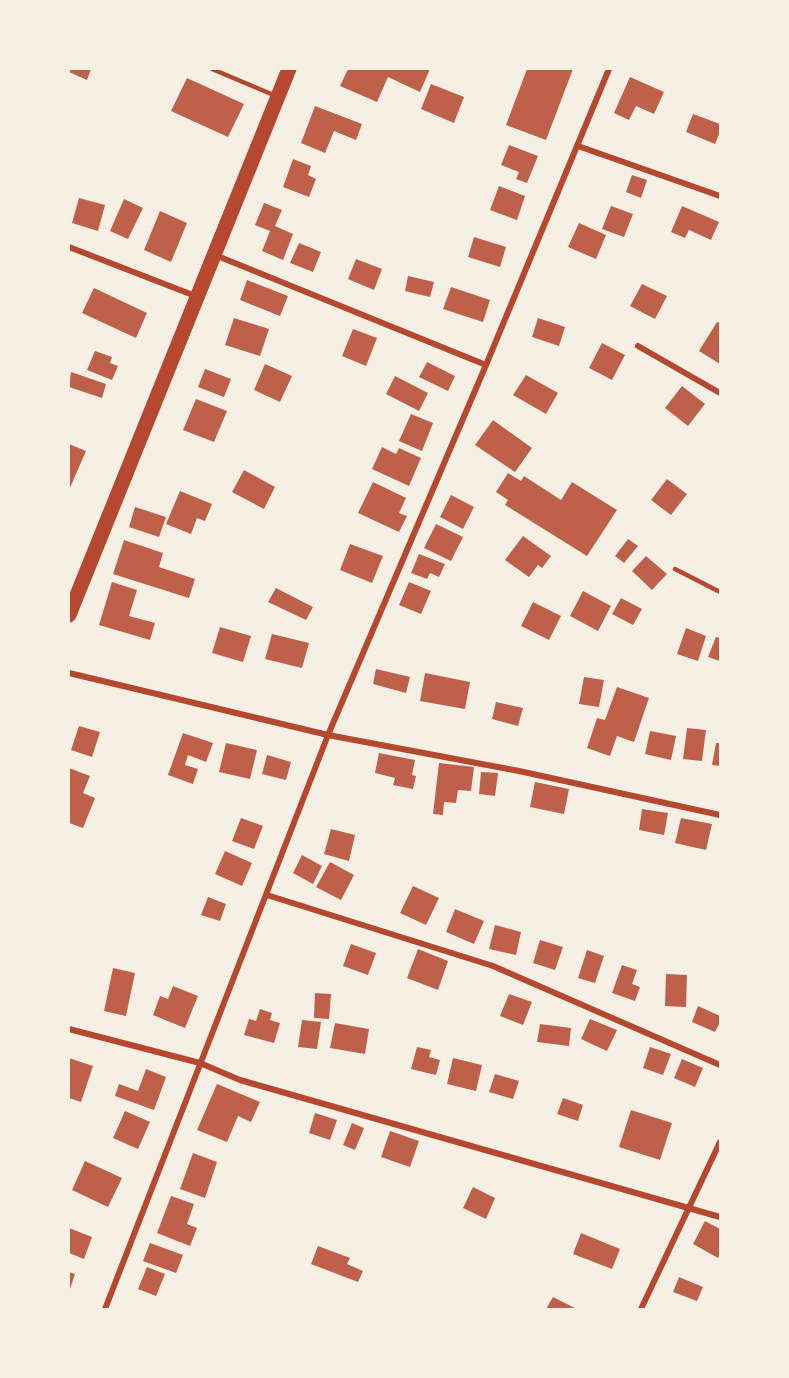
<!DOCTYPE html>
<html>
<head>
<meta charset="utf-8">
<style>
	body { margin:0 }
	#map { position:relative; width:789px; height:1378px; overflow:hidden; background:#f6efe4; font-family:"DejaVu Sans",sans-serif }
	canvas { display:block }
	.frame { position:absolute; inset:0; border:70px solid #f6efe4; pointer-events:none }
</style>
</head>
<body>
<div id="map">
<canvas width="789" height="1378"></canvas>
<div class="frame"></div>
</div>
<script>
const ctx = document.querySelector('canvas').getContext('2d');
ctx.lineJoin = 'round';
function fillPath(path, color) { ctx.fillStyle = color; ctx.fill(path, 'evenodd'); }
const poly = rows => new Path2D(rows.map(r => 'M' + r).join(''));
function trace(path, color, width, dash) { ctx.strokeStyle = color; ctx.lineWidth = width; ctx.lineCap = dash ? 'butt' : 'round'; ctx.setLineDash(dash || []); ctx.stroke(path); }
fillPath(poly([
	[69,69,91,69,87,80,69,72],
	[348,69,430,69,420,92,388,77,377,102,340,86],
	[527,69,573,69,546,140,506,125],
	[630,77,664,92,654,114,636,106,629,120,614,113],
	[187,78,244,104,228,137,171,111],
	[431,84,464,97,454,123,421,109],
	[315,106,362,124,356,140,334,131,325,153,301,143],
	[693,114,720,124,720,132,715,144,686,132],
	[509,145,538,156,527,183,516,179,519,172,501,165],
	[293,159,311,166,308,175,316,179,309,197,283,187],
	[632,175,647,180,641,198,626,192],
	[499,186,525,196,517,220,490,210],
	[79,198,105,205,98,231,72,223],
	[124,199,143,208,128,239,110,231],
	[264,203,282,210,275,226,293,234,283,260,262,251,270,231,255,225],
	[611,206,633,214,624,237,602,229],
	[682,206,719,222,711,240,689,230,685,238,671,232],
	[160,211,187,223,171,262,144,250],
	[579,223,606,235,596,259,568,247],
	[474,237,506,247,500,267,468,257],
	[299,243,321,252,313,272,290,263],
	[356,259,382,269,374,290,348,279],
	[408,276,434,282,430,297,405,291],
	[247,280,288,296,280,316,240,300],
	[642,284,667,296,655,319,630,306],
	[451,287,490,300,483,322,443,309],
	[94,288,147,313,136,338,82,313],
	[234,318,269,329,260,356,225,345],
	[538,318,565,327,559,346,532,337],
	[717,322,720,323,720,364,699,351],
	[353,329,377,338,366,366,342,356],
	[602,343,625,355,612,380,589,368],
	[95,351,112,357,110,363,118,366,112,380,87,370],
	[427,362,455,376,448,391,419,377],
	[265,364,292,376,280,402,254,390],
	[205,369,231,379,224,397,198,387],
	[71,372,106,384,102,398,69,387],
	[526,375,558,393,546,414,513,395],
	[395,376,428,393,419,411,386,394],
	[682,386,705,404,688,426,665,408],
	[196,399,227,411,214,442,183,430],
	[411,414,433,423,422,451,399,441],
	[493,420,532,448,515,472,475,445],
	[69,444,86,451,69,490],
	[382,447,396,454,399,448,421,458,409,486,372,469],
	[244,470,275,487,264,509,232,492],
	[508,473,521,481,524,476,561,500,572,482,617,510,587,556,505,505,508,500,496,492],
	[667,479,687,494,671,515,651,500],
	[373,482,406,498,399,513,407,516,399,532,358,513],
	[180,491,212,504,205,521,197,518,191,534,166,524],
	[451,495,474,507,463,529,440,517],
	[135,507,166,517,159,537,129,527],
	[436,524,463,537,451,561,424,548],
	[523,536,551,556,542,568,538,565,529,577,505,560],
	[628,539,638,546,624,563,615,556],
	[124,540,163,553,159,567,195,579,189,598,113,574],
	[350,544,383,556,372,583,340,570],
	[419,554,445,564,439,577,430,573,427,579,411,573],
	[646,556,667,574,652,590,632,571],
	[112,582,137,590,129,616,155,623,150,640,99,625],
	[409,582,431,591,421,614,399,605],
	[276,588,313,607,306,620,268,602],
	[583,591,611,606,598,631,570,616],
	[621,598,642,609,633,625,612,614],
	[533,602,561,616,549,640,521,626],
	[220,627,251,636,243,662,212,653],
	[686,628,706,636,698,661,677,654],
	[272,634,309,643,302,668,265,659],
	[716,637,720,638,720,661,708,657],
	[376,669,410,677,406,693,373,684],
	[425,673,470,682,465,709,420,701],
	[584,677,604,680,599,707,579,704],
	[617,687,649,698,634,742,617,736,610,756,587,748,597,718,605,720],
	[496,702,523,708,518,726,492,719],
	[79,726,100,732,92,757,71,750],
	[687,728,706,730,702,761,683,759],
	[650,731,676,736,671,760,645,754],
	[183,733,213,743,206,762,188,755,185,765,198,769,193,784,168,775],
	[226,743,257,750,250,779,219,772],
	[716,743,720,743,720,766,712,765],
	[379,753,415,760,412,775,416,776,413,789,393,785,395,778,375,773],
	[267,755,291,762,286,780,262,774],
	[439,763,474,767,471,791,458,790,456,803,444,802,443,815,433,814],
	[69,768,90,776,83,793,95,798,83,828,69,823],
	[481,772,498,773,495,796,479,794],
	[535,782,569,789,564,814,530,807],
	[642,809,668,813,664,835,639,830],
	[241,818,263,826,254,849,232,841],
	[681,818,712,824,706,850,675,843],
	[331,829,355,835,349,861,324,854],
	[225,851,252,863,242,886,215,874],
	[302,855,322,866,313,884,293,873],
	[330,862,354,875,341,900,316,887],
	[413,886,439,898,426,925,400,913],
	[208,897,226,904,220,921,201,915],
	[455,909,484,921,474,944,446,932],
	[495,925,521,932,516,955,489,949],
	[540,940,563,947,555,970,533,963],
	[351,944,376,953,368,975,343,966],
	[418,949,448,961,438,990,407,978],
	[587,950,604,956,595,983,578,978],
	[622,965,637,970,632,984,640,987,635,1001,612,993],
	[113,968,135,973,126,1016,104,1011],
	[666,974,687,975,686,1007,665,1006],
	[173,986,198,996,185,1028,153,1015,160,996,168,999],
	[315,993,331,994,329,1019,314,1018],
	[509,994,532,1002,523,1025,500,1016],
	[698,1006,720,1016,720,1022,715,1032,692,1022],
	[260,1009,272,1013,270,1020,280,1023,274,1043,244,1035,249,1019,256,1021],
	[590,1019,617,1030,607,1051,581,1039],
	[302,1020,321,1022,317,1049,298,1047],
	[335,1023,369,1029,365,1054,330,1048],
	[540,1024,571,1028,569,1046,537,1042],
	[417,1047,431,1050,429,1057,440,1060,436,1075,411,1069],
	[650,1047,671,1054,663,1075,643,1068],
	[69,1058,93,1066,81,1102,69,1098],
	[453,1058,482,1065,476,1091,447,1084],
	[682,1059,703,1068,695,1087,674,1078],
	[146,1069,166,1077,154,1110,115,1096,119,1084,138,1091],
	[495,1074,519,1081,513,1099,489,1092],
	[217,1084,260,1102,251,1122,238,1116,227,1142,197,1130],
	[563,1098,583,1105,578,1121,557,1114],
	[631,1110,672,1123,660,1160,619,1147],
	[125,1111,150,1122,138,1149,113,1138],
	[315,1113,337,1120,330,1140,309,1133],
	[352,1123,364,1128,355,1150,343,1145],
	[390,1131,419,1141,410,1167,381,1157],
	[193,1153,217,1162,205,1198,180,1189],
	[85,1161,122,1178,108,1207,72,1190],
	[473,1187,495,1198,486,1219,463,1208],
	[171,1196,194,1204,187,1224,197,1228,190,1246,157,1233],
	[705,1221,720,1229,720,1254,718,1258,693,1244],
	[69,1228,92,1237,84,1259,69,1253],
	[581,1233,620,1249,612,1269,573,1254],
	[150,1243,183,1255,176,1273,143,1261],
	[318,1246,350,1258,347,1264,363,1271,358,1282,311,1264],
	[147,1267,165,1274,156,1296,138,1289],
	[69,1272,75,1274,69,1292],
	[679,1277,703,1287,697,1301,673,1292],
	[553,1297,577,1309,546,1309]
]), '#bf614a');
trace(poly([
	[212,69,276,96],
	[675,569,720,592]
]), '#b5482f', 4.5);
trace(poly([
	[578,146,720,196],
	[69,247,198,297],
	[215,255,486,365],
	[638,346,720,393],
	[69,673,328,735,519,771,720,815],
	[267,895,493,966,720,1065],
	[69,1029,200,1063,240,1080,720,1217],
	[105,1309,328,735,486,365,609,69],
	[641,1309,720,1142]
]), '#b5482f', 6);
trace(poly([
	[69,615,289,69]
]), '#b5482f', 15);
</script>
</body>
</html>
